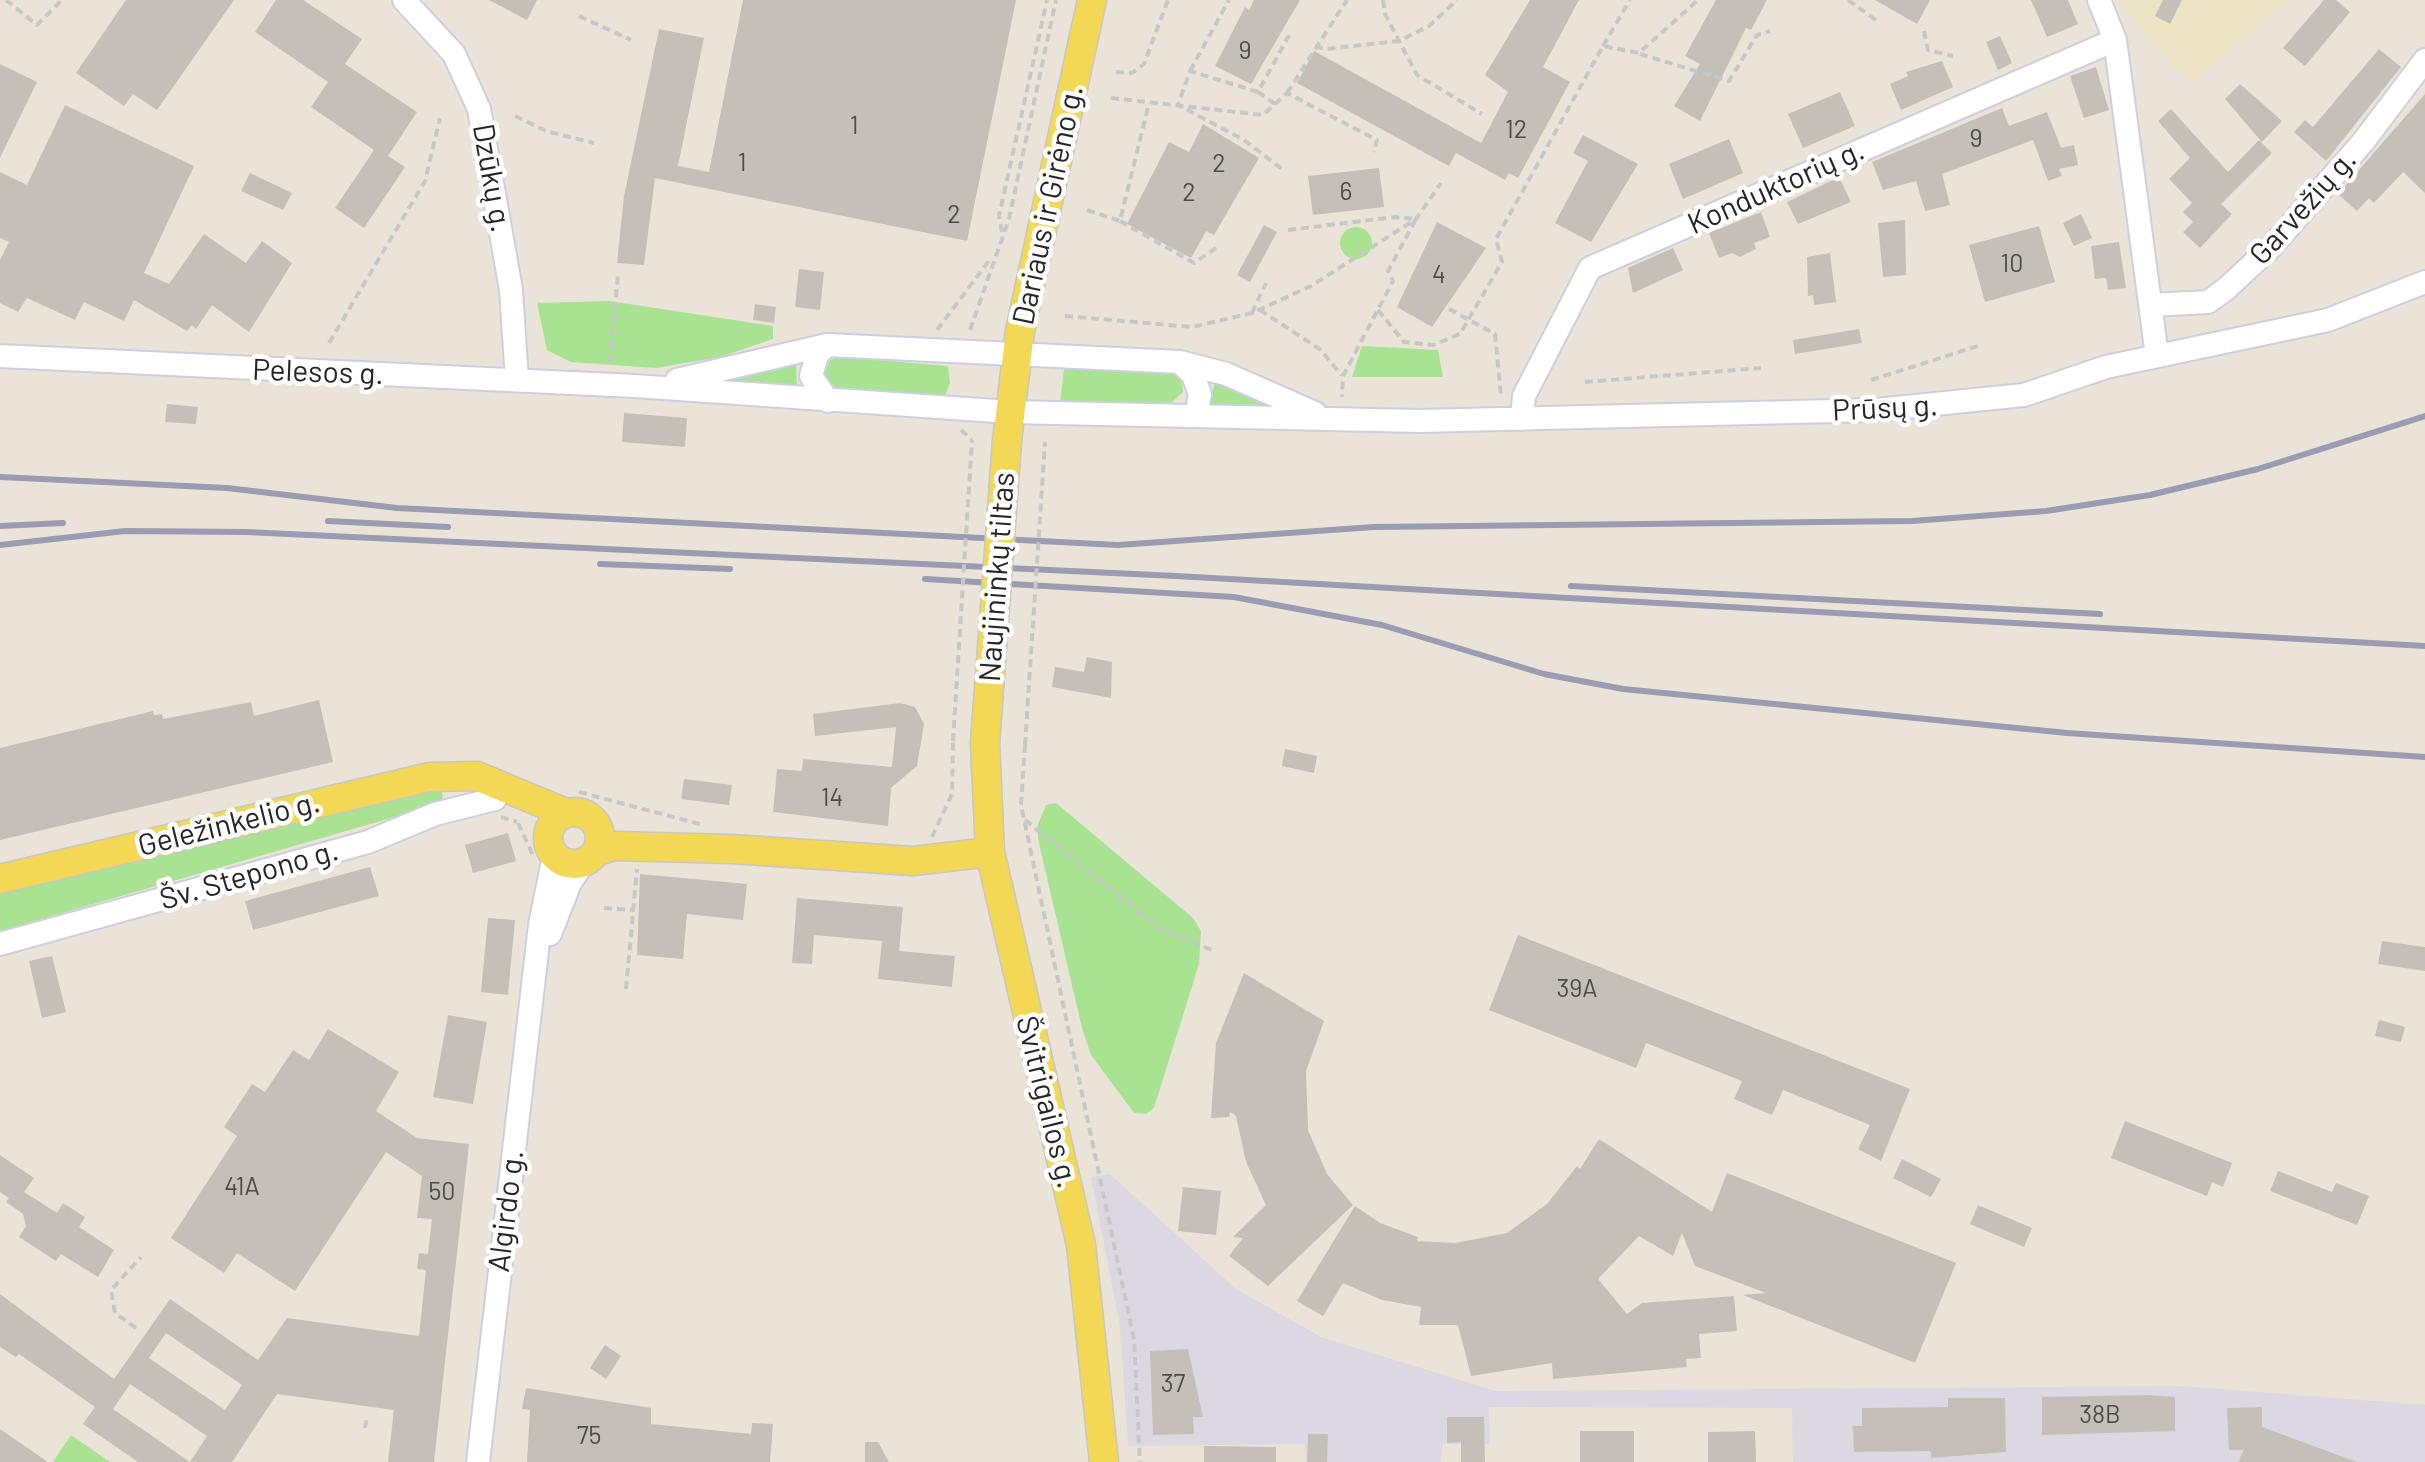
<!DOCTYPE html>
<html>
<head>
<meta charset="utf-8">
<style>
	body { margin:0 }
	canvas { display:block; background:#eae3d7 }
</style>
</head>
<body>
<canvas width="2425" height="1462"></canvas>
<script>
const ctx = document.querySelector('canvas').getContext('2d');
ctx.lineJoin = 'round';
function fillPath(path, color) { ctx.fillStyle = color; ctx.fill(path, 'evenodd'); }
const poly = rows => new Path2D(rows.map(r => 'M' + r).join(''));
function trace(path, color, width, dash) { ctx.strokeStyle = color; ctx.lineWidth = width; ctx.lineCap = dash ? 'butt' : 'round'; ctx.setLineDash(dash || []); ctx.stroke(path); }
function label(font, color, halo, rows, align = 'center') {
  ctx.font = font + ' Barlow,sans-serif'; ctx.lineWidth = 9; ctx.setLineDash([]); ctx.textBaseline = 'middle'; ctx.strokeStyle = halo; ctx.fillStyle = color; for (const [text, x, y, turn = 0] of rows) {
    ctx.save(); ctx.translate(x, y); ctx.rotate((+turn || 0) * Math.PI / 180); ctx.textAlign = isNaN(turn) ? turn : align; if (halo) ctx.strokeText(text, 0, 0); ctx.fillText(text, 0, 0); ctx.restore();
  }
}
fillPath(poly([
	[1110,1174,1236,1289,1321,1337,1495,1391,2182,1386,2425,1405,2425,1462,1793,1462,1792,1408,1489,1407,1490,1444,1442,1444,1441,1462,1306,1462,1305,1444,1128,1446,1120,1326,1091,1177]
]), '#dcd8e2');
fillPath(poly([
	[2116,0,2288,0,2190,84]
]), '#ede3c5');
fillPath(poly([
	'1340 243a16 16 0 1 1 32 0a16 16 0 1 1-32 0Z',
	[609,301,773,326,773,339,720,357,656,368,571,362,547,350,537,303],
	[1362,346,1438,350,1443,377,1352,377],
	[840,357,948,366,950,383,944,398,840,393,824,375,830,360],
	[796,362,797,389,721,383],
	[1064,369,1171,372,1182,380,1183,392,1169,405,1060,403],
	[1215,382,1266,405,1267,407,1209,405],
	[442,788,443,803,0,931,0,889],
	[1056,803,1193,918,1201,931,1199,964,1154,1108,1146,1114,1134,1113,1091,1055,1082,1028,1038,839,1038,824,1046,805],
	[71,1435,110,1462,53,1462]
]), '#a8e391');
fillPath(poly([
	[126,0,234,0,157,110,133,94,124,106,76,73],
	[276,0,303,0,362,39,345,64,417,112,388,156,405,167,364,228,335,208,374,150,311,107,328,82,255,32],
	[489,0,537,0,527,20],
	[743,0,1016,0,967,241,655,178,644,265,617,263,624,196,659,29,704,38,678,166,709,172],
	[1254,0,1300,0,1251,84,1215,66,1245,7,1249,10],
	[1530,0,1579,0,1543,67,1570,82,1518,178,1509,173,1505,180,1456,153,1449,166,1297,83,1314,51,1481,143,1508,92,1485,75],
	[1716,0,1767,0,1751,30,1746,28,1700,121,1674,106,1700,64,1685,56],
	[1875,0,1930,0,1917,24],
	[2031,0,2068,0,2078,24,2047,37],
	[2163,0,2182,0,2170,24,2155,16],
	[2324,0,2336,0,2350,12,2305,66,2283,48],
	[2000,36,2012,63,1998,70,1986,42],
	[2379,49,2401,67,2326,161,2294,132,2305,120,2313,127],
	[1942,61,1953,87,1901,110,1890,84,1908,76,1906,72],
	[0,64,37,82,0,158],
	[2096,67,2109,110,2084,118,2070,76],
	[2240,84,2282,121,2262,142,2225,99],
	[1840,92,1855,126,1803,148,1788,114],
	[2425,94,2425,193,2403,172,2374,203,2369,198,2357,211,2338,194],
	[65,105,194,166,144,273,169,284,204,234,246,263,262,241,292,263,249,332,212,305,196,329,192,325,187,331,134,300,124,321,84,302,75,320,27,298,18,312,0,303,0,260,9,242,0,238,0,172,27,185],
	[2002,108,2009,126,2047,112,2061,148,2074,145,2078,165,2059,169,2062,176,2048,181,2033,140,1942,174,1950,205,1925,211,1916,181,1883,190,1872,162],
	[2171,109,2228,172,2259,140,2272,153,2221,204,2232,214,2200,248,2183,232,2193,222,2183,212,2192,203,2169,179,2190,158,2158,121],
	[1203,124,1259,158,1214,235,1206,231,1191,258,1127,224,1169,142,1189,152],
	[1583,135,1638,164,1591,242,1555,223,1588,161,1573,153],
	[1729,139,1743,173,1683,199,1669,164],
	[1379,168,1384,207,1313,215,1308,176],
	[250,173,292,193,283,210,241,191],
	[1839,177,1851,202,1798,224,1787,202],
	[1761,212,1770,237,1754,243,1756,249,1740,257,1732,253,1719,258,1709,233],
	[2081,214,2092,238,2074,246,2063,223],
	[1905,220,1906,275,1883,277,1878,223],
	[1437,222,1486,248,1432,327,1397,307],
	[1264,225,1277,232,1250,282,1237,275],
	[2039,226,2055,282,1985,302,1969,245],
	[2119,242,2126,288,2108,290,2106,278,2095,279,2091,246],
	[1673,248,1683,270,1633,293,1628,268],
	[1830,253,1836,302,1814,305,1813,295,1808,296,1807,257],
	[799,269,824,272,820,310,795,307],
	[755,304,776,307,774,323,753,320],
	[1859,329,1862,343,1795,354,1793,340],
	[167,404,198,407,196,424,165,422],
	[624,413,687,418,685,447,622,442],
	[1087,657,1112,662,1111,698,1052,687,1055,667,1084,672],
	[319,700,333,762,0,840,0,748,153,711,154,715,162,714,163,719,251,702,254,716],
	[900,703,915,707,924,724,917,766,891,788,888,826,773,812,777,769,802,771,803,759,892,767,896,727,815,736,813,714],
	[1285,749,1317,756,1314,773,1282,766],
	[684,779,732,785,729,805,681,799],
	[508,833,516,861,473,873,465,845],
	[370,867,379,896,253,930,245,901],
	[640,874,747,884,743,920,687,914,683,959,637,955],
	[797,898,903,907,899,951,955,956,952,987,878,979,882,941,814,935,812,964,792,963],
	[488,918,515,920,508,995,481,992],
	[1518,935,1910,1089,1881,1161,1858,1149,1870,1125,1783,1090,1772,1115,1734,1099,1742,1081,1646,1043,1636,1068,1489,1010],
	[2382,941,2425,947,2425,971,2378,964],
	[52,956,66,1012,42,1018,29,961],
	[1244,973,1324,1021,1306,1071,1308,1130,1327,1174,1353,1205,1268,1286,1229,1256,1243,1238,1233,1237,1266,1205,1246,1162,1236,1116,1230,1112,1229,1117,1211,1118,1216,1043],
	[448,1015,487,1022,473,1104,433,1097],
	[2379,1020,2405,1027,2401,1042,2375,1036],
	[328,1029,399,1072,376,1111,417,1138,469,1144,434,1462,388,1462,394,1410,277,1394,232,1462,138,1462,83,1424,95,1407,19,1354,16,1357,0,1347,0,1294,114,1379,170,1299,258,1360,287,1318,419,1336,426,1270,417,1269,419,1253,428,1254,432,1219,417,1218,422,1176,386,1152,295,1291,237,1253,224,1273,171,1238,237,1136,224,1127,252,1084,265,1092,293,1050,309,1060],
	[166,1333,242,1385,225,1410,149,1358],
	[130,1384,207,1436,190,1462,113,1409],
	[2125,1121,2232,1163,2223,1187,2212,1182,2207,1196,2111,1158],
	[1599,1139,1712,1212,1727,1173,1956,1263,1915,1363,1743,1295,1766,1293,1695,1266,1682,1233,1673,1256,1639,1236,1598,1279,1627,1314,1642,1303,1734,1296,1737,1331,1699,1334,1701,1358,1686,1359,1687,1367,1553,1379,1552,1363,1471,1376,1458,1325,1419,1325,1421,1307,1382,1300,1343,1283,1323,1316,1297,1301,1355,1206,1380,1223,1418,1237,1417,1241,1455,1243,1507,1233,1547,1204,1577,1166,1580,1169],
	[0,1155,34,1178,24,1192,57,1213,63,1203,85,1217,79,1227,114,1250,98,1277,61,1254,56,1261,19,1237,26,1226,23,1214,6,1202,9,1198,0,1192],
	[1902,1159,1941,1179,1931,1197,1893,1178],
	[2278,1171,2332,1192,2336,1183,2369,1196,2357,1225,2270,1191],
	[1183,1187,1221,1191,1216,1235,1178,1231],
	[1978,1205,2032,1228,2024,1247,1970,1224],
	[605,1345,621,1356,606,1379,590,1368],
	[1188,1349,1203,1417,1193,1417,1194,1434,1153,1435,1150,1351],
	[526,1388,651,1408,651,1424,751,1434,752,1423,773,1424,770,1462,527,1462,530,1410,522,1409],
	[2148,1395,2175,1397,2175,1431,2042,1435,2042,1397],
	[1948,1398,2005,1398,2006,1452,1931,1458,1931,1451,1854,1452,1853,1426,1862,1426,1862,1408,1948,1407],
	[2262,1407,2262,1427,2357,1462,2238,1462,2244,1450,2229,1450,2227,1408],
	[1447,1417,1484,1417,1485,1462,1461,1462,1461,1442,1447,1443],
	[0,1429,48,1462,0,1462],
	[1580,1431,1634,1431,1634,1462,1580,1462],
	[1755,1431,1756,1462,1708,1462,1708,1432],
	[1308,1434,1328,1434,1327,1462,1307,1462],
	[865,1442,878,1442,889,1462,865,1462],
	[1204,1446,1276,1447,1276,1462,1204,1462]
]), '#c5c0b7');
const minor = poly([
	[404,0,454,54,479,109,511,290,517,380],
	[2099,0,2115,40,2157,356],
	[2151,305,2208,302,2226,289,2272,246,2363,142,2425,60],
	[827,345,817,355,811,376,828,401],
	[0,356,635,386,1010,412,1419,421,1876,410,2024,395,2106,367,2328,320,2425,282],
	[1180,362,1193,375,1200,394,1196,416],
	[677,380,827,345,1180,362,1226,374,1315,413],
	[1522,419,1524,396,1590,268,2115,40],
	[550,934,570,883,584,862],
	[0,944,368,842,435,814,495,799],
	[478,1462,540,925,554,856]
]);
const major = poly([
	[1007,441,1020,331,1092,0],
	[985,743,990,852,1081,1245,1104,1462],
	'548 838a26 26 0 1 1 52 0a26 26 0 1 1-52 0Z',
	[597,851,615,846,731,849,913,861,990,852],
	[0,879,429,777,477,776,566,813]
]);
trace(minor, '#cccfe1', 26);
trace(major, '#c7c7c7', 31);
trace(poly([
	[6,0,37,25,62,0],
	[1383,0,1385,14,1417,75,1482,114],
	[1848,0,1876,20],
	[579,16,631,40],
	[1924,31,1928,50,1953,56],
	[1315,46,1325,49,1399,41,1429,26,1457,0],
	[1603,46,1630,0],
	[1640,54,1729,81,1757,35,1770,31],
	[1190,71,1229,0],
	[1116,72,1132,73,1144,64,1168,0],
	[1258,92,1190,71,1178,105,1244,140,1282,169],
	[1287,93,1347,0],
	[1111,98,1263,115,1287,93,1377,140,1374,152],
	[1275,104,1258,92,1288,37,1294,36],
	[515,116,546,131,594,143],
	[1087,210,1120,221,1149,103],
	[1120,221,1194,263,1216,248],
	[1288,230,1395,217,1416,219,1388,271,1393,281,1343,376,1342,397],
	[1002,232,999,216,1047,0],
	[1449,309,1495,334,1501,396],
	[1260,310,1321,350,1341,375],
	[1378,310,1404,342,1433,345,1460,334,1502,262,1496,239,1603,46,1639,53,1698,0],
	[1252,313,1266,283],
	[1065,316,1192,327,1252,313,1311,286,1416,219,1441,183],
	[937,330,991,258],
	[970,330,1009,219,1056,0],
	[329,343,425,181,440,118],
	[610,362,618,274],
	[1871,380,1981,345],
	[1585,382,1761,368],
	[961,430,972,440],
	[1025,745,1021,805,1134,1339,1140,1462],
	[579,792,700,824],
	[501,817,517,822],
	[1025,820,1160,929,1212,950],
	[518,823,533,855],
	[932,837,952,794,953,741],
	[604,908,634,910],
	[626,989,637,869],
	[136,1328,115,1313,111,1290,141,1257],
	[365,1428,367,1417]
]), '#c7c7c7', 4, [8, 5]);
trace(minor, '#fff', 22);
trace(major, '#f2d854', 28);
trace(poly([
	[0,477,227,488,397,508,1118,545,1374,527,1912,521,2046,511,2150,495,2258,469,2425,416],
	[328,521,448,527],
	[0,526,63,523],
	[0,545,125,531,246,532,1176,576,2425,646],
	[600,564,730,569],
	[925,579,1234,597,1382,625,1544,674,1623,689,2067,733,2425,757],
	[1571,586,2100,614]
]), '#9a9cb2', 6);
const majorBridge = poly([
	[985,743,1007,441]
]);
trace(majorBridge, '#c7c7c7', 31, []);
trace(poly([
	[953,741,972,440],
	[1025,745,1045,442]
]), '#c7c7c7', 4, [8, 5]);
trace(majorBridge, '#f2d854', 28);
label('25px', '#4e4c4a', null, [
	["9",1245,51],
	["1",854,126],
	["12",1516,130],
	["9",1976,139],
	["1",742,163],
	["2",1219,164],
	["6",1346,192],
	["2",1189,193],
	["2",954,215],
	["10",2012,264],
	["4",1439,275],
	["14",832,798],
	["39A",1577,989],
	["41A",242,1187],
	["50",442,1192],
	["37",1173,1384],
	["38B",2100,1415],
	["75",589,1436]
]);
label('30px', '#262626', '#fff', [
	["Dzūkų g.",492,178,80],
	["Konduktorių g.",1776,187,-24],
	["Dariaus ir Girėno g.",1048,205,-78],
	["Garvežių g.",2303,207,-48],
	["Pelesos g.",318,372,2],
	["Prūsų g.",1885,408,-3],
	["Naujininkų tiltas",997,577,-86],
	["Geležinkelio g.",229,824,-14],
	["Šv. Stepono g.",249,875,-16],
	["Švitrigailos g.",1047,1102,76],
	["Algirdo g.",506,1211,-83]
]);
</script>
</body>
</html>
